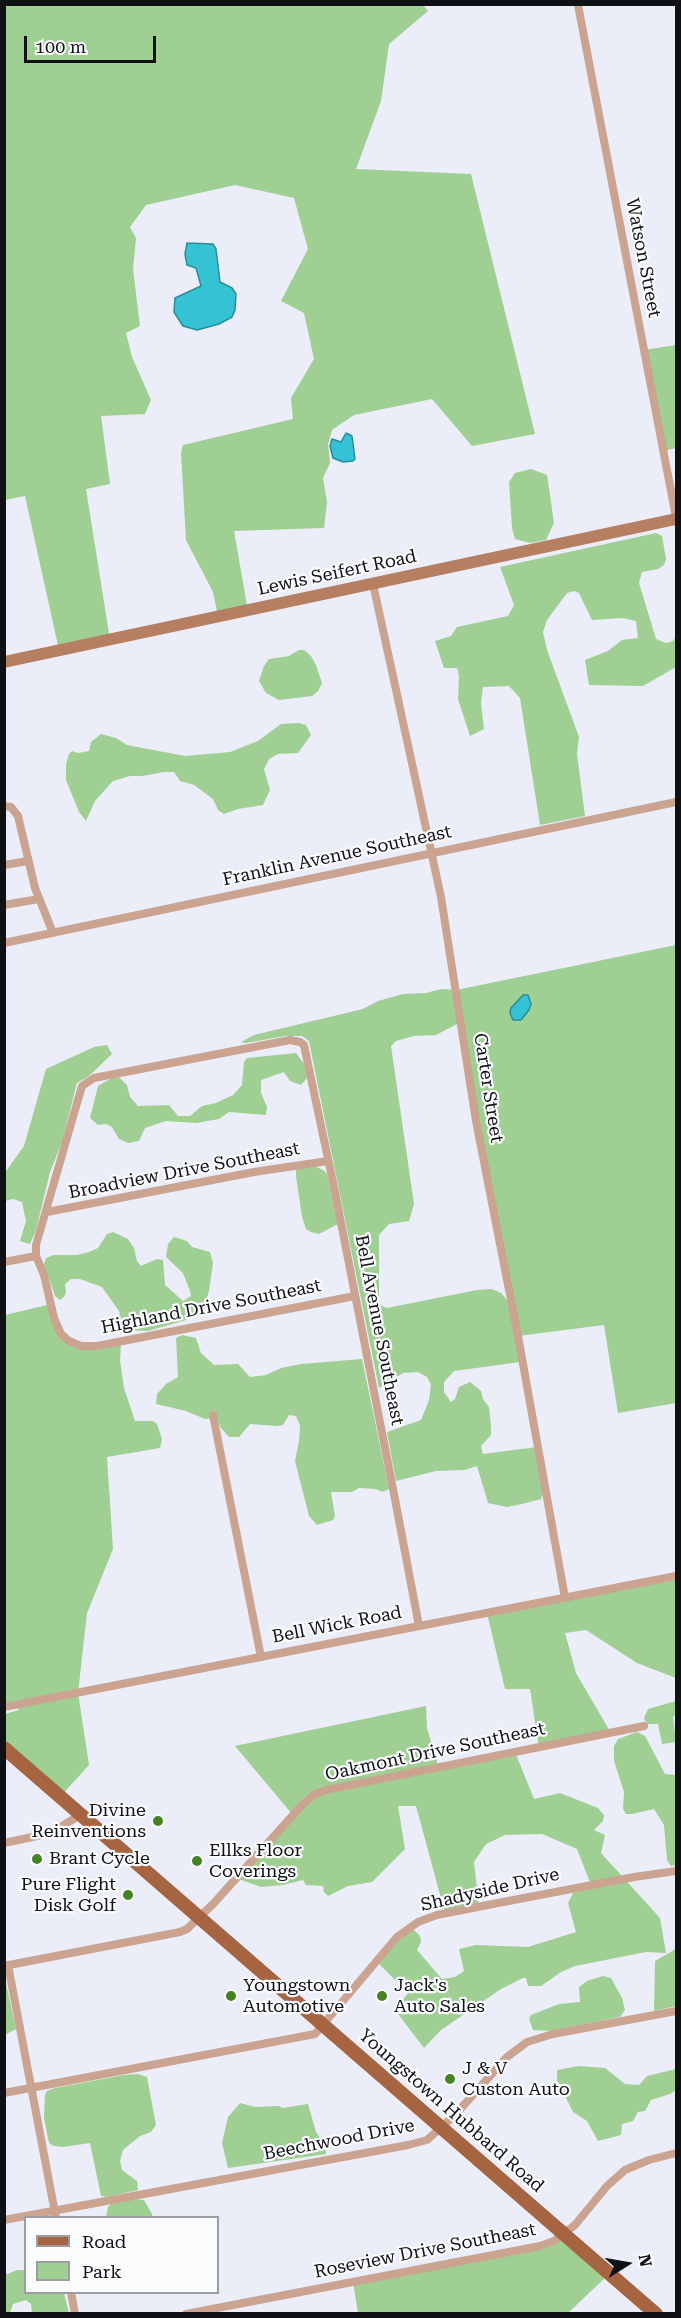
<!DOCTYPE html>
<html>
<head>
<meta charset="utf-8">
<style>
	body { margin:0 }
	#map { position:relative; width:681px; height:2318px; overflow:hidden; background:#ebedf9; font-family:"Roboto Serif",serif }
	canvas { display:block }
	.frame { position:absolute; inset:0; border:6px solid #101115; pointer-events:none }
	.legend { position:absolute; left:24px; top:2216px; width:195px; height:78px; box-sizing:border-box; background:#fafbfd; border:2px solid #9c9da0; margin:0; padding:8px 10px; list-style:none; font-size:18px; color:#101115 }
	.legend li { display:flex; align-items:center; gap:12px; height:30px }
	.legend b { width:30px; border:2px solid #9c9da0 }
	.north { position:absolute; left:597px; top:2234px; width:60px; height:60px; -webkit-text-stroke:4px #fafbfd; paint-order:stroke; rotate:79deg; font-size:16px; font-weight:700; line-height:24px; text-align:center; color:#101115 }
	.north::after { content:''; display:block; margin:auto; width:21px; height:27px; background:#101115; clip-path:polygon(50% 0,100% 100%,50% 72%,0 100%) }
	.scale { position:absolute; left:24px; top:36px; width:132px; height:27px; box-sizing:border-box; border:3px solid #101115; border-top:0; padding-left:8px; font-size:18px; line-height:21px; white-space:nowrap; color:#101115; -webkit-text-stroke:4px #fafbfd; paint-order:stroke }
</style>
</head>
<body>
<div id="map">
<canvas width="681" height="2318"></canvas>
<div class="frame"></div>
<ul class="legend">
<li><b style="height:8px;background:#a66540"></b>Road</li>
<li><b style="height:16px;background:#9fcf93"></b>Park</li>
</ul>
<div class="north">N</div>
<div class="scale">100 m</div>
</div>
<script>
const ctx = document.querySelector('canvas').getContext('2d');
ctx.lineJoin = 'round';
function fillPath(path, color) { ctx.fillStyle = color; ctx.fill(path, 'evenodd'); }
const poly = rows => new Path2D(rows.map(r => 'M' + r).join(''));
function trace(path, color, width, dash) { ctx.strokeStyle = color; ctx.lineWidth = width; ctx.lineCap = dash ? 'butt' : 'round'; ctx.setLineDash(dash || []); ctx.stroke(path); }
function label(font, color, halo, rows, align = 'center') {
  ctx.font = font + ' "Roboto Serif",serif'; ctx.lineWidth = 4.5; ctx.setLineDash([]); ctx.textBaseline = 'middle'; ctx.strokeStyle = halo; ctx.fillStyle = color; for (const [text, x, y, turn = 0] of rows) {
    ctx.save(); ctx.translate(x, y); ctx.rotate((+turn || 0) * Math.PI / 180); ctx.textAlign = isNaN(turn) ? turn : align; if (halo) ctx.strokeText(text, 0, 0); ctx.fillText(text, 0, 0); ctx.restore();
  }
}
fillPath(poly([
	[214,4,215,6,218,4,423,5,428,11,389,44,381,101,356,169,471,174,535,434,472,446,432,399,354,415,332,430,328,444,330,463,323,478,327,502,324,528,234,531,248,611,218,617,213,592,186,540,181,453,183,445,293,419,291,398,314,359,304,313,281,301,308,249,294,198,235,185,146,205,130,227,136,238,133,269,140,326,126,333,132,357,151,400,145,414,101,416,110,484,86,489,110,640,59,650,25,496,5,500,5,5],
	[676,345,676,448,664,451,644,350],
	[531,469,547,475,554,523,546,540,530,543,515,539,512,528,509,482,515,473],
	[656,533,662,536,666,559,664,565,658,569,642,572,639,583,656,639,666,643,673,641,676,637,676,667,643,686,589,685,585,660,608,651,622,640,638,638,636,621,623,618,592,620,579,593,574,591,567,593,547,620,543,632,547,650,579,737,577,754,585,816,540,825,520,698,509,686,483,687,481,703,484,729,470,736,458,699,459,676,457,668,444,668,435,641,451,636,457,627,508,616,514,605,500,567],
	[299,650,304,650,311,656,316,665,322,683,318,691,312,696,279,700,266,693,259,681,264,666,269,659,289,656],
	[299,723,306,725,311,735,298,753,278,754,269,759,264,769,270,790,263,805,238,809,224,814,218,810,213,799,194,785,180,781,174,772,164,772,142,776,130,776,113,781,95,801,86,821,79,812,66,780,66,764,69,754,72,751,78,753,89,751,91,742,101,734,116,738,127,745,185,756,230,752,258,741,281,724],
	[676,945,676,1403,618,1413,604,1325,518,1336,461,1022,436,1035,414,1036,396,1041,391,1046,414,1204,409,1221,389,1224,379,1235,379,1301,382,1306,387,1308,477,1290,492,1289,501,1293,508,1301,520,1362,454,1371,444,1382,444,1392,451,1402,455,1399,459,1387,470,1382,481,1391,483,1399,489,1407,491,1426,491,1435,481,1446,483,1454,537,1447,543,1492,541,1499,522,1504,507,1507,488,1503,477,1466,465,1470,436,1471,396,1481,387,1432,421,1420,429,1400,431,1385,427,1377,418,1372,403,1373,379,1388,309,1041,302,1036,285,1036,246,1043,241,1042,254,1035,363,1009,378,1001,403,994,426,993,441,989,456,990],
	[107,1045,112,1054,89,1076,77,1083,62,1142,50,1172,36,1230,30,1244,20,1241,26,1221,22,1202,13,1199,5,1201,4,1174,24,1146,46,1069,94,1047],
	[296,1053,305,1065,307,1078,301,1085,290,1081,284,1072,261,1080,261,1093,267,1107,266,1115,229,1112,219,1119,196,1123,166,1121,145,1128,139,1141,128,1143,119,1139,112,1127,106,1124,98,1125,90,1118,98,1086,117,1075,127,1085,130,1097,138,1106,169,1105,178,1116,190,1116,202,1106,216,1103,233,1095,242,1085,244,1062,247,1058],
	[314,1166,323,1170,327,1174,338,1224,319,1234,311,1232,306,1229,302,1217,296,1176,296,1168],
	[113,1232,128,1239,134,1248,137,1261,141,1266,157,1259,163,1260,165,1285,183,1301,191,1296,190,1291,183,1273,166,1257,168,1244,174,1237,187,1241,192,1247,210,1252,213,1263,209,1291,205,1304,198,1313,186,1320,148,1331,123,1330,119,1311,102,1287,80,1279,71,1279,65,1284,66,1293,63,1298,60,1300,55,1296,44,1264,46,1258,54,1255,77,1255,89,1252,98,1248,107,1234],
	[51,1304,54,1318,72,1343,121,1342,120,1361,124,1388,135,1421,153,1421,157,1424,162,1439,160,1448,107,1457,113,1549,87,1613,78,1693,89,1765,60,1797,5,1748,5,1714,19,1710,16,1705,4,1707,5,1315],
	[182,1335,196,1338,201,1353,214,1365,238,1364,250,1377,266,1375,281,1368,301,1364,362,1359,389,1489,382,1492,376,1489,359,1488,352,1492,331,1492,335,1516,333,1520,317,1525,309,1516,295,1461,299,1441,300,1426,296,1416,289,1415,283,1425,277,1426,250,1424,239,1437,229,1437,221,1428,217,1418,205,1419,186,1411,156,1404,157,1394,166,1384,178,1377,176,1338],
	[676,1576,676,1678,637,1663,586,1630,565,1633,576,1673,611,1733,539,1748,530,1689,505,1689,487,1613],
	[676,1701,676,1714,673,1717,676,1742,662,1744,658,1724,647,1724,644,1718,648,1709],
	[426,1706,427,1728,439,1768,515,1752,534,1799,560,1793,598,1808,604,1815,603,1821,594,1830,605,1835,601,1853,660,1918,666,1953,646,1952,575,1966,561,1972,541,1986,528,1986,526,1978,523,1978,501,1989,441,2030,424,2048,395,2010,408,1993,376,1961,410,1926,420,1936,421,1942,417,1950,442,1979,455,1977,464,1971,459,1949,476,1945,528,1947,576,1932,568,1903,573,1893,591,1885,577,1849,542,1834,505,1835,486,1844,474,1862,479,1907,445,1913,416,1806,398,1806,405,1849,372,1882,348,1886,328,1896,324,1892,323,1886,306,1885,303,1880,283,1885,261,1887,236,1878,292,1814,235,1746],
	[637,1732,645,1736,665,1774,676,1775,676,1865,671,1866,667,1860,664,1825,654,1809,632,1814,626,1814,623,1809,624,1792,614,1761,614,1746,618,1739],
	[676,1949,676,2006,654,2011,655,1961],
	[4,1974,16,2029,5,2035,4,2035],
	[603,1976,611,1978,622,1998,625,2010,620,2017,551,2031,533,2030,529,2019,531,2015,559,2004,580,2002,579,1987,587,1981],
	[579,2066,605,2068,625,2084,639,2085,647,2076,676,2069,676,2090,670,2094,651,2100,645,2111,638,2112,633,2121,622,2124,621,2135,598,2141,587,2121,573,2112,557,2080,557,2070],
	[138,2074,147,2077,156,2125,151,2132,140,2136,123,2150,120,2161,122,2170,137,2181,138,2190,108,2197,101,2196,90,2143,63,2147,54,2146,49,2143,44,2118,45,2095,47,2091,55,2088,124,2075],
	[240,2103,255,2107,279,2106,283,2108,308,2104,316,2132,325,2144,326,2154,228,2168,222,2143,228,2117],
	[134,2199,144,2200,152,2214,152,2218,106,2218,108,2207,111,2204],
	[563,2233,610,2273,567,2314,358,2313,353,2282,540,2246],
	[17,2270,25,2270,26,2292,64,2293,69,2313,32,2313,31,2304,26,2300,13,2304,10,2313,5,2313,5,2275]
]), '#9fcf93');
const water = poly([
	[187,243,213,244,216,249,220,282,232,288,236,294,235,310,232,317,219,324,197,330,183,326,174,312,175,298,201,286,196,268,187,265,185,254,187,243],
	[346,433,352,436,355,459,353,461,343,462,333,458,330,446,332,439,341,442,346,433],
	[523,995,528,995,531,1004,529,1010,521,1020,513,1020,510,1013,511,1008,523,995]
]);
fillPath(water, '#35c2d4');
trace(water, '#2a8d9b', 1.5);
trace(poly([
	[578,5,676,517],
	[373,584,441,897,476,1121,518,1336,565,1598],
	[4,806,11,807,18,816,35,888,53,933],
	[4,865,28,861],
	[4,905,39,899],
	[4,943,676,802],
	[47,1212,254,1172,328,1161],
	[4,1262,36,1256],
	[355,1296,97,1346,81,1346,69,1341,61,1334,54,1318,44,1275,36,1256,36,1245,82,1086,94,1078,290,1040,300,1042,304,1045,335,1192,394,1494,419,1626],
	[213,1415,261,1657],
	[4,1707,676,1576],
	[4,1843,51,1833,80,1815],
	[8,1965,56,2218],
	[4,1966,180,1932,187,1929,214,1903,302,1805,315,1794,326,1790,644,1726],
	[4,2093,315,2034,397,1937,418,1922,437,1915,498,1903,634,1877,676,1871],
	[4,2220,408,2145,427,2140,455,2115,507,2057,527,2042,553,2034,676,2011],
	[71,2292,75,2314],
	[186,2314,540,2246,554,2241,575,2225,607,2186,625,2170,649,2160,676,2153]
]), '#caa490', 8);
trace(poly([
	[4,662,676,519]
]), '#b67f62', 12);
trace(poly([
	[4,1748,656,2314]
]), '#a66540', 14);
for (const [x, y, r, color] of [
	[158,1821,6,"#448322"],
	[37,1859,6,"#448322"],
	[197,1861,6,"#448322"],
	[128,1895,6,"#448322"],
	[231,1996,6,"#448322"],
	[382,1996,6,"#448322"],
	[450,2079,6,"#448322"]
]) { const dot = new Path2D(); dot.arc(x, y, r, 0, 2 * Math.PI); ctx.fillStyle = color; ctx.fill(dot); trace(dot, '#fafbfd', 2); }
label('18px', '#101115', '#fafbfd', [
	["Watson Street",643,258,79],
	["Lewis Seifert Road",337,573,-12],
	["Franklin Avenue Southeast",337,856,-12],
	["Carter Street",488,1088,81],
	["Broadview Drive Southeast",184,1171,-11],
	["Highland Drive Southeast",211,1307,-11],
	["Bell Avenue Southeast",379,1330,79],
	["Bell Wick Road",337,1625,-11],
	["Oakmont Drive Southeast",435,1752,-12],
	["Shadyside Drive",490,1890,-13],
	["Youngstown Hubbard Road",451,2111,41],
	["Beechwood Drive",339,2140,-11],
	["Roseview Drive Southeast",425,2251,-11]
]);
label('18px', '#101115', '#fafbfd', [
	["Divine",146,1811,"right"],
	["Reinventions",146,1832,"right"],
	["Ellks Floor",209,1851],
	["Coverings",209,1872],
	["Brant Cycle",49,1859],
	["Pure Flight",116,1885,"right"],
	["Disk Golf",116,1906,"right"],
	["Youngstown",243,1986],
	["Automotive",243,2007],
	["Jack's",394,1986],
	["Auto Sales",394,2007],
	["J & V",462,2069],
	["Custon Auto",462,2090]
], 'left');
</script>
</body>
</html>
